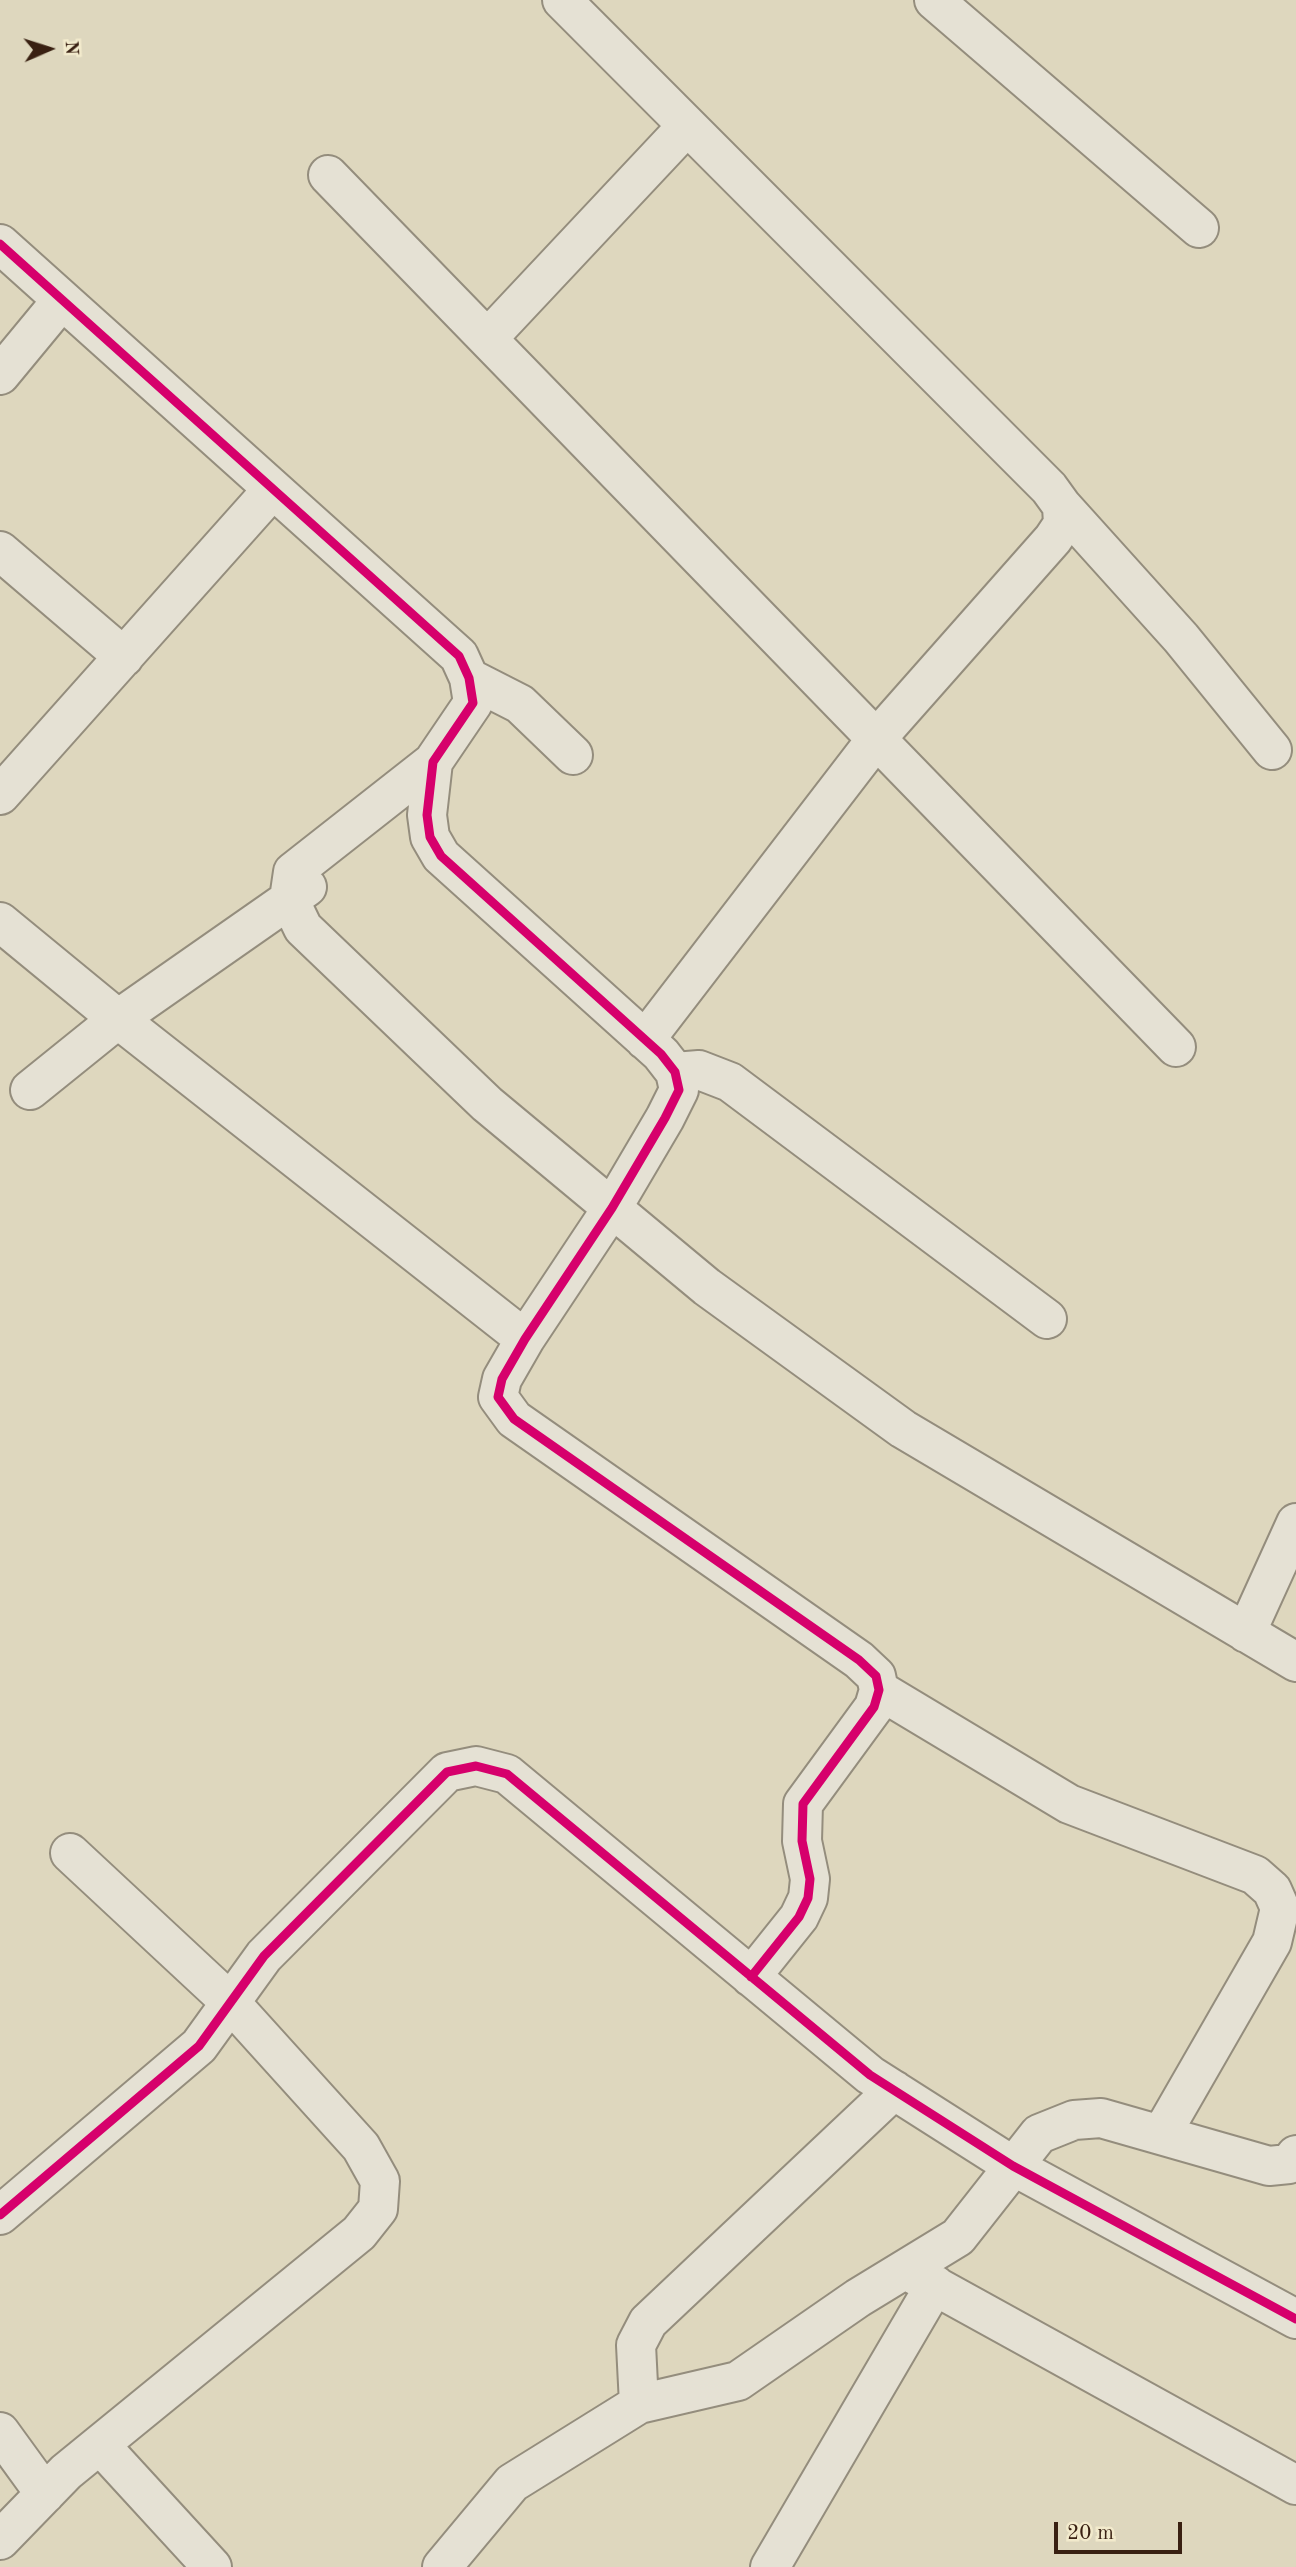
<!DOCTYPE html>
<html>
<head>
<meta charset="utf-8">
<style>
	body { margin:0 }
	#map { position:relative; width:1296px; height:2567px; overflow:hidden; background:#ded7be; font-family:"Old Standard TT",serif }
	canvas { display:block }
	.north { position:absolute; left:14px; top:14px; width:70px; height:70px; -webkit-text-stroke:5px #f2eacc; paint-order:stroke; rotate:87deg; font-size:19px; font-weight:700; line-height:28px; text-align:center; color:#392012 }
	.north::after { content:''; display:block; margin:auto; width:24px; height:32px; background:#392012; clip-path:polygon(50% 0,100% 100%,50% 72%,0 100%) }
	.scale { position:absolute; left:1054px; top:2522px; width:128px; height:32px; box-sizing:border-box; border:4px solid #392012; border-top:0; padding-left:9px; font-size:21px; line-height:24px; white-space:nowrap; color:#392012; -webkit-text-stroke:5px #f2eacc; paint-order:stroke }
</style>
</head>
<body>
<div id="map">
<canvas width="1296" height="2567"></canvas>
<div class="north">N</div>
<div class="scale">20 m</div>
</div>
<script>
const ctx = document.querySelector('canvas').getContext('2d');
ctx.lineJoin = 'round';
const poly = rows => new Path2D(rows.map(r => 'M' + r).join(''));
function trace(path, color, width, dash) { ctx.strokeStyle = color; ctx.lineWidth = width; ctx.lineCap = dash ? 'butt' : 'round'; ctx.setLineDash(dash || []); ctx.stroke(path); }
const minor = poly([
	[562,0,1049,488,1062,506,1063,524,1053,539,877,738,645,1040],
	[934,0,1199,228],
	[328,175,1176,1047],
	[0,244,459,656,469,678,473,703,433,762,427,815,430,837,441,856,661,1054,675,1072,679,1090,665,1118,612,1208,525,1339,502,1379,498,1397,514,1419,859,1660,876,1676,879,1690,874,1707,803,1804,802,1841,810,1879,808,1898,799,1917,751,1977],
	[488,338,687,126],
	[0,375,62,300],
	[1062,506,1181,638,1272,750],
	[0,551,124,657],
	[469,678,520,704,573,755],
	[433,762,293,872,289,899,303,928,487,1104,707,1287,903,1429,1296,1662],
	[0,795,273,489],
	[0,922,118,1019,525,1339],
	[675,1072,699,1070,730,1082,1047,1319],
	[30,1090,118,1019,307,887],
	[1246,1633,1296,1523],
	[879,1690,1069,1804,1255,1875,1272,1890,1280,1908,1272,1942,1161,2135],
	[0,2215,199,2046,264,1956,447,1772,476,1766,507,1774,870,2075,1013,2166,1296,2319],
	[906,2270,1296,2485],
	[639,2404,636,2345,648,2322,894,2090],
	[0,2432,45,2494],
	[101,2446,212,2567],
	[0,2540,66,2472,359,2233,378,2209,380,2181,361,2147,229,2001,70,1853],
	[442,2567,512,2483,639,2404,738,2381,858,2298,958,2237,1039,2134,1074,2120,1101,2118,1269,2166,1289,2164,1296,2155],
	[770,2567,935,2285]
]);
trace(minor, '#948d7d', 42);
trace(minor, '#e5e1d4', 38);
trace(poly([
	[0,244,459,656,469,678,473,703,433,762,427,815,430,837,441,856,661,1054,675,1072,679,1090,665,1118,612,1208,525,1339,502,1379,498,1397,514,1419,859,1660,876,1676,879,1690,874,1707,803,1804,802,1841,810,1879,808,1898,799,1917,751,1977],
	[0,2215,199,2046,264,1956,447,1772,476,1766,507,1774,870,2075,1013,2166,1296,2319]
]), '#d6006c', 9);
</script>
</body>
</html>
